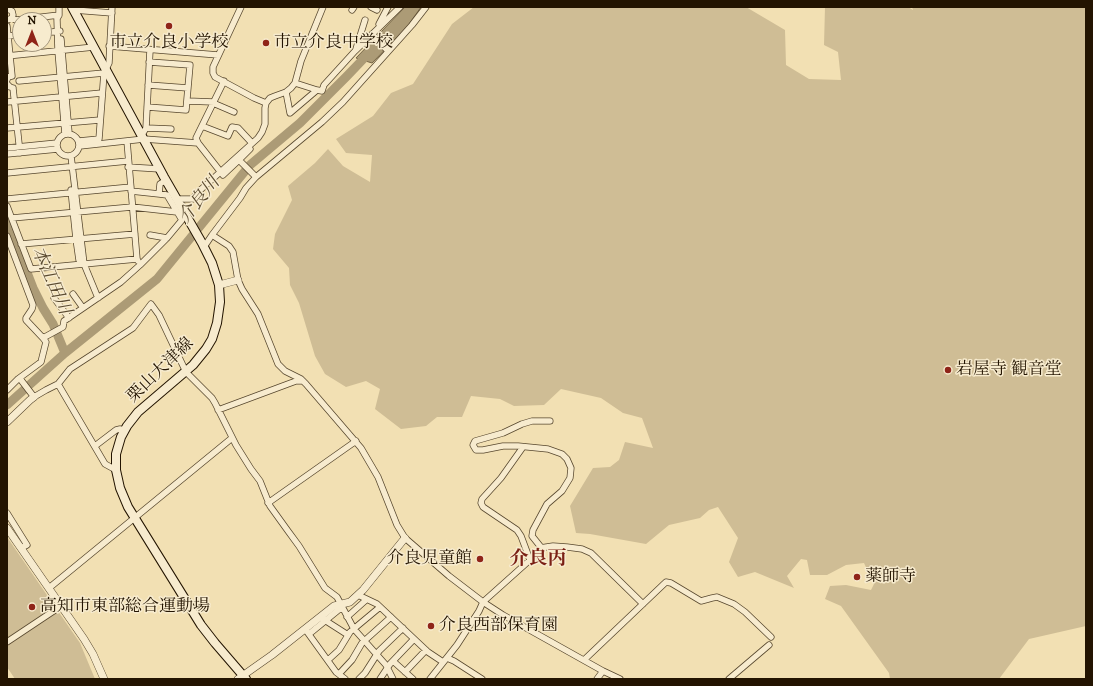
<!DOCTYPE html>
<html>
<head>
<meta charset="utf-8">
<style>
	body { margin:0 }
	#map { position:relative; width:1093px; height:686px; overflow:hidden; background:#f2e0b3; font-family:"IM FELL DW Pica",serif }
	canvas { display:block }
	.frame { position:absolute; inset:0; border:8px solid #231401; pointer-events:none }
	.north { position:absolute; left:12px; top:12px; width:40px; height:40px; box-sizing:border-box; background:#f7ebce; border:1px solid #a2957c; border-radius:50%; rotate:0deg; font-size:11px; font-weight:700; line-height:16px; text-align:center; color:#231401 }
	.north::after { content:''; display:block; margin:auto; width:14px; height:18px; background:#8f2418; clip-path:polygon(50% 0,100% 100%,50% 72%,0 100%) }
</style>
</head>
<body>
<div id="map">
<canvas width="1093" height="686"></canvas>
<div class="frame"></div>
<div class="north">N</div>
</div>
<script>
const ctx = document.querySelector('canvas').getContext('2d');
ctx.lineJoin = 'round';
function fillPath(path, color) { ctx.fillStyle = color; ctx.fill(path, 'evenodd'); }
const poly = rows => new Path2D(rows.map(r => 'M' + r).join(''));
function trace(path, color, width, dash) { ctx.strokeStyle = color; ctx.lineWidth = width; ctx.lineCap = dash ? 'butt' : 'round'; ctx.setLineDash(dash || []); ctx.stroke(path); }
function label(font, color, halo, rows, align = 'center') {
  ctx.font = font + ' "IM FELL DW Pica","Noto Serif JP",serif'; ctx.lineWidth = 3; ctx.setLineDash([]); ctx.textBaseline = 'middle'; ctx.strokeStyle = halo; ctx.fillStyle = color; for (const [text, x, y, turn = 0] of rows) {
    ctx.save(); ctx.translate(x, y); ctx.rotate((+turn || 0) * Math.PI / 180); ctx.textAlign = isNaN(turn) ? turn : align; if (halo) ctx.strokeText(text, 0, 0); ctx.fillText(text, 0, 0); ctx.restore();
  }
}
fillPath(poly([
	[474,7,746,7,785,30,786,65,809,79,841,80,838,52,824,45,825,7,908,7,913,10,912,7,1086,7,1086,626,1029,639,999,679,890,679,889,673,841,606,825,599,830,586,846,585,871,590,874,584,864,563,846,565,827,575,810,575,807,560,801,559,787,576,794,588,755,572,738,577,729,562,738,538,718,507,709,510,700,518,669,525,646,544,590,534,576,533,570,506,593,468,610,467,619,460,625,442,653,448,642,418,623,413,601,398,561,389,544,405,514,406,500,399,471,396,462,417,437,417,426,426,401,429,375,409,380,389,366,381,346,387,325,374,315,356,299,303,290,285,289,268,273,249,275,234,292,200,288,186,315,163,328,149,343,166,370,182,372,155,346,153,336,139,373,116,391,93,413,84,452,24],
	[7,537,80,643,95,679,15,679,7,667]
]), '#cfbd95');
const water = poly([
	[405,7,421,7,407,27,372,63,356,58,405,7]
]);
fillPath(water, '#ac9b76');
trace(water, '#756547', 1);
trace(poly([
	[7,151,54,146]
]), '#756547', 1.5);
trace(poly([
	[7,221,33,288,43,308,53,324,65,353],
	[7,405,65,353,157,279,250,165,300,123,347,76,370,52]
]), '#ac9b76', 9);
const minor = poly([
	[59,7,59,15,57,19,58,51,65,134],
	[241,7,213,67,213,73,215,77,254,98,266,103],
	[371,7,377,10],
	[426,7,412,25,343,102,322,122,256,177,246,188,240,198,212,235,229,246,233,252,238,280,242,289,258,314,278,364,285,371,301,379,306,384,361,448,378,477,397,525,405,538,449,576,483,602,503,615,603,671,620,679],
	[7,9,12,11,13,15,12,18],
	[74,10,112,13],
	[352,10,354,7],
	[7,20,12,18,16,20,59,15],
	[379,24,388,7],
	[7,26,12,76],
	[44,33,60,31],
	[372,34,388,51],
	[7,36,20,35],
	[61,39,69,133],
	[109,46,218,55],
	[356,49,365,20],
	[7,56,94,47],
	[7,80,8,77,12,76],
	[19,81,104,73],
	[224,81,196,138,198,143,223,175,239,160,256,177],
	[295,83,317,90],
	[7,84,10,87,13,88],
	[148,85,188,88],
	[13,88,20,153],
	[286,92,290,113,317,90,322,91,324,85,355,51,400,7],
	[187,101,214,102],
	[7,102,102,93],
	[213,103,234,112],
	[147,107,186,110,190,65,149,62],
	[202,126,228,136,232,127,238,128,252,143],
	[7,128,100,120],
	[146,128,171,129],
	'57 145a11 11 0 1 1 22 0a11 11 0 1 1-22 0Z',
	[142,135,146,128,150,50],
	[79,141,99,139,104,73,109,63,112,7],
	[127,141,137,259,138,261],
	[80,146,144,139,198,143],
	[7,148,57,143],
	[7,154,58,149],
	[71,156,84,264,98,298],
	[239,160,250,149],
	[128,167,160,169],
	[7,173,128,161],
	[71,190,76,239,79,260,82,262],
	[131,191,159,194],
	[7,199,131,187],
	[178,199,193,199,197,193,258,138,262,132,265,124,265,108,266,103,270,98,275,96,286,92,291,88,295,83,301,61,323,7],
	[7,206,31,269,137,259],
	[12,218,132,207,177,212],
	[150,235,167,238],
	[7,236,33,305,32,309,26,318,26,320,43,338],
	[21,244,135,234],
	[204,247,212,235],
	[73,294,83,308],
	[54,298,69,318],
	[18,379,21,380,34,397,46,390,58,384,70,369,133,328,151,304,159,315,186,372,212,398,215,403,236,445,251,469,260,481,270,506,288,531,299,546,325,588,337,597,354,629,386,665,393,679],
	[58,384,105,464,116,470],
	[7,390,18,379,41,362,46,342,43,338,63,327,64,321,121,282,140,265,167,238,182,220,167,195,159,194,160,184,166,180],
	[218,410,296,381,303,381],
	[95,446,116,430,120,429,125,430],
	[523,447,501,478,482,499,481,503,483,507,517,530,521,536,530,560],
	[268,503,356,441],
	[7,513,27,545,21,548],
	[540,548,540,546,532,536,533,530,547,504,562,491,570,478,571,468,567,459,562,454,548,449,518,446,503,446,483,450,476,450,473,445,475,441,503,433,522,424,532,421,550,421],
	[540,548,553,546,567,547,582,549,591,553,643,604],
	[49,588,232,438],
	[358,595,377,604,428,652,443,662],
	[347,617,366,600],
	[323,619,348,635],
	[305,629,336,672,345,679],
	[309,634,342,607],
	[7,642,61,606],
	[447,658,454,661,482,679],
	[328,660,339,650,350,632,380,607],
	[584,660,666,582,671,583,701,601,712,598,717,597,734,604,745,612,771,637],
	[393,661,413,679],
	[405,672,426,650],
	[339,674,352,660,362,643,391,617],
	[359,679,365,673,379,651,403,628],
	[380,679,390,664,414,639],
	[430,679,457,645,479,611,483,602,540,551,540,548],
	[597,679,603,671],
	[729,679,769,645]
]);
const tertiary = poly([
	[219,285,238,280],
	[7,422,30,400,34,397],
	[7,528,84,639,93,654,104,679],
	[238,679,272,655,334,606,350,602,363,590,405,538]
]);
const secondary = poly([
	[72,7,164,177,202,243,212,263,219,285,220,302,217,323,212,339,206,349,193,365,138,412,127,426,121,437,116,454,116,470,120,488,128,507,201,625,215,643,246,679]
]);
trace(minor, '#57472e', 7);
trace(tertiary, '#57472e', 8);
trace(secondary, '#231401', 10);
trace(minor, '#f7ebce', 5.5);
trace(tertiary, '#f7ebce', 7);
trace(secondary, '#f7ebce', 8);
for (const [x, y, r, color] of [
	[169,26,4,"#8f2418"],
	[266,43,4,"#8f2418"],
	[948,370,4,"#8f2418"],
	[480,559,4,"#8f2418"],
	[857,577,4,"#8f2418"],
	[32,607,4,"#8f2418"],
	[431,626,4,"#8f2418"]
]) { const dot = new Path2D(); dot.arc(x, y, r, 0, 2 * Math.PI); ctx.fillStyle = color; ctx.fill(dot); trace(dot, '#f7ebce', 1.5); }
label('17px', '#231401', '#f7ebce', [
	["市立介良小学校",169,43,"center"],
	["市立介良中学校",274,43],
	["岩屋寺 観音堂",956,370],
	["介良児童館",472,559,"right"],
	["薬師寺",865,577],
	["高知市東部総合運動場",40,607],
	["介良西部保育園",439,626]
], 'left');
label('17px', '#231401', '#f7ebce', [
	["栗山大津線",161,371,-44]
]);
label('italic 18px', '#5a4a30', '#f7ebce', [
	["介良川",200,201,-51],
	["本江田川",50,281,66]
]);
label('bold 19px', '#7a1f14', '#f7ebce', [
	["介良丙",538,560]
]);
</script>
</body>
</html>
